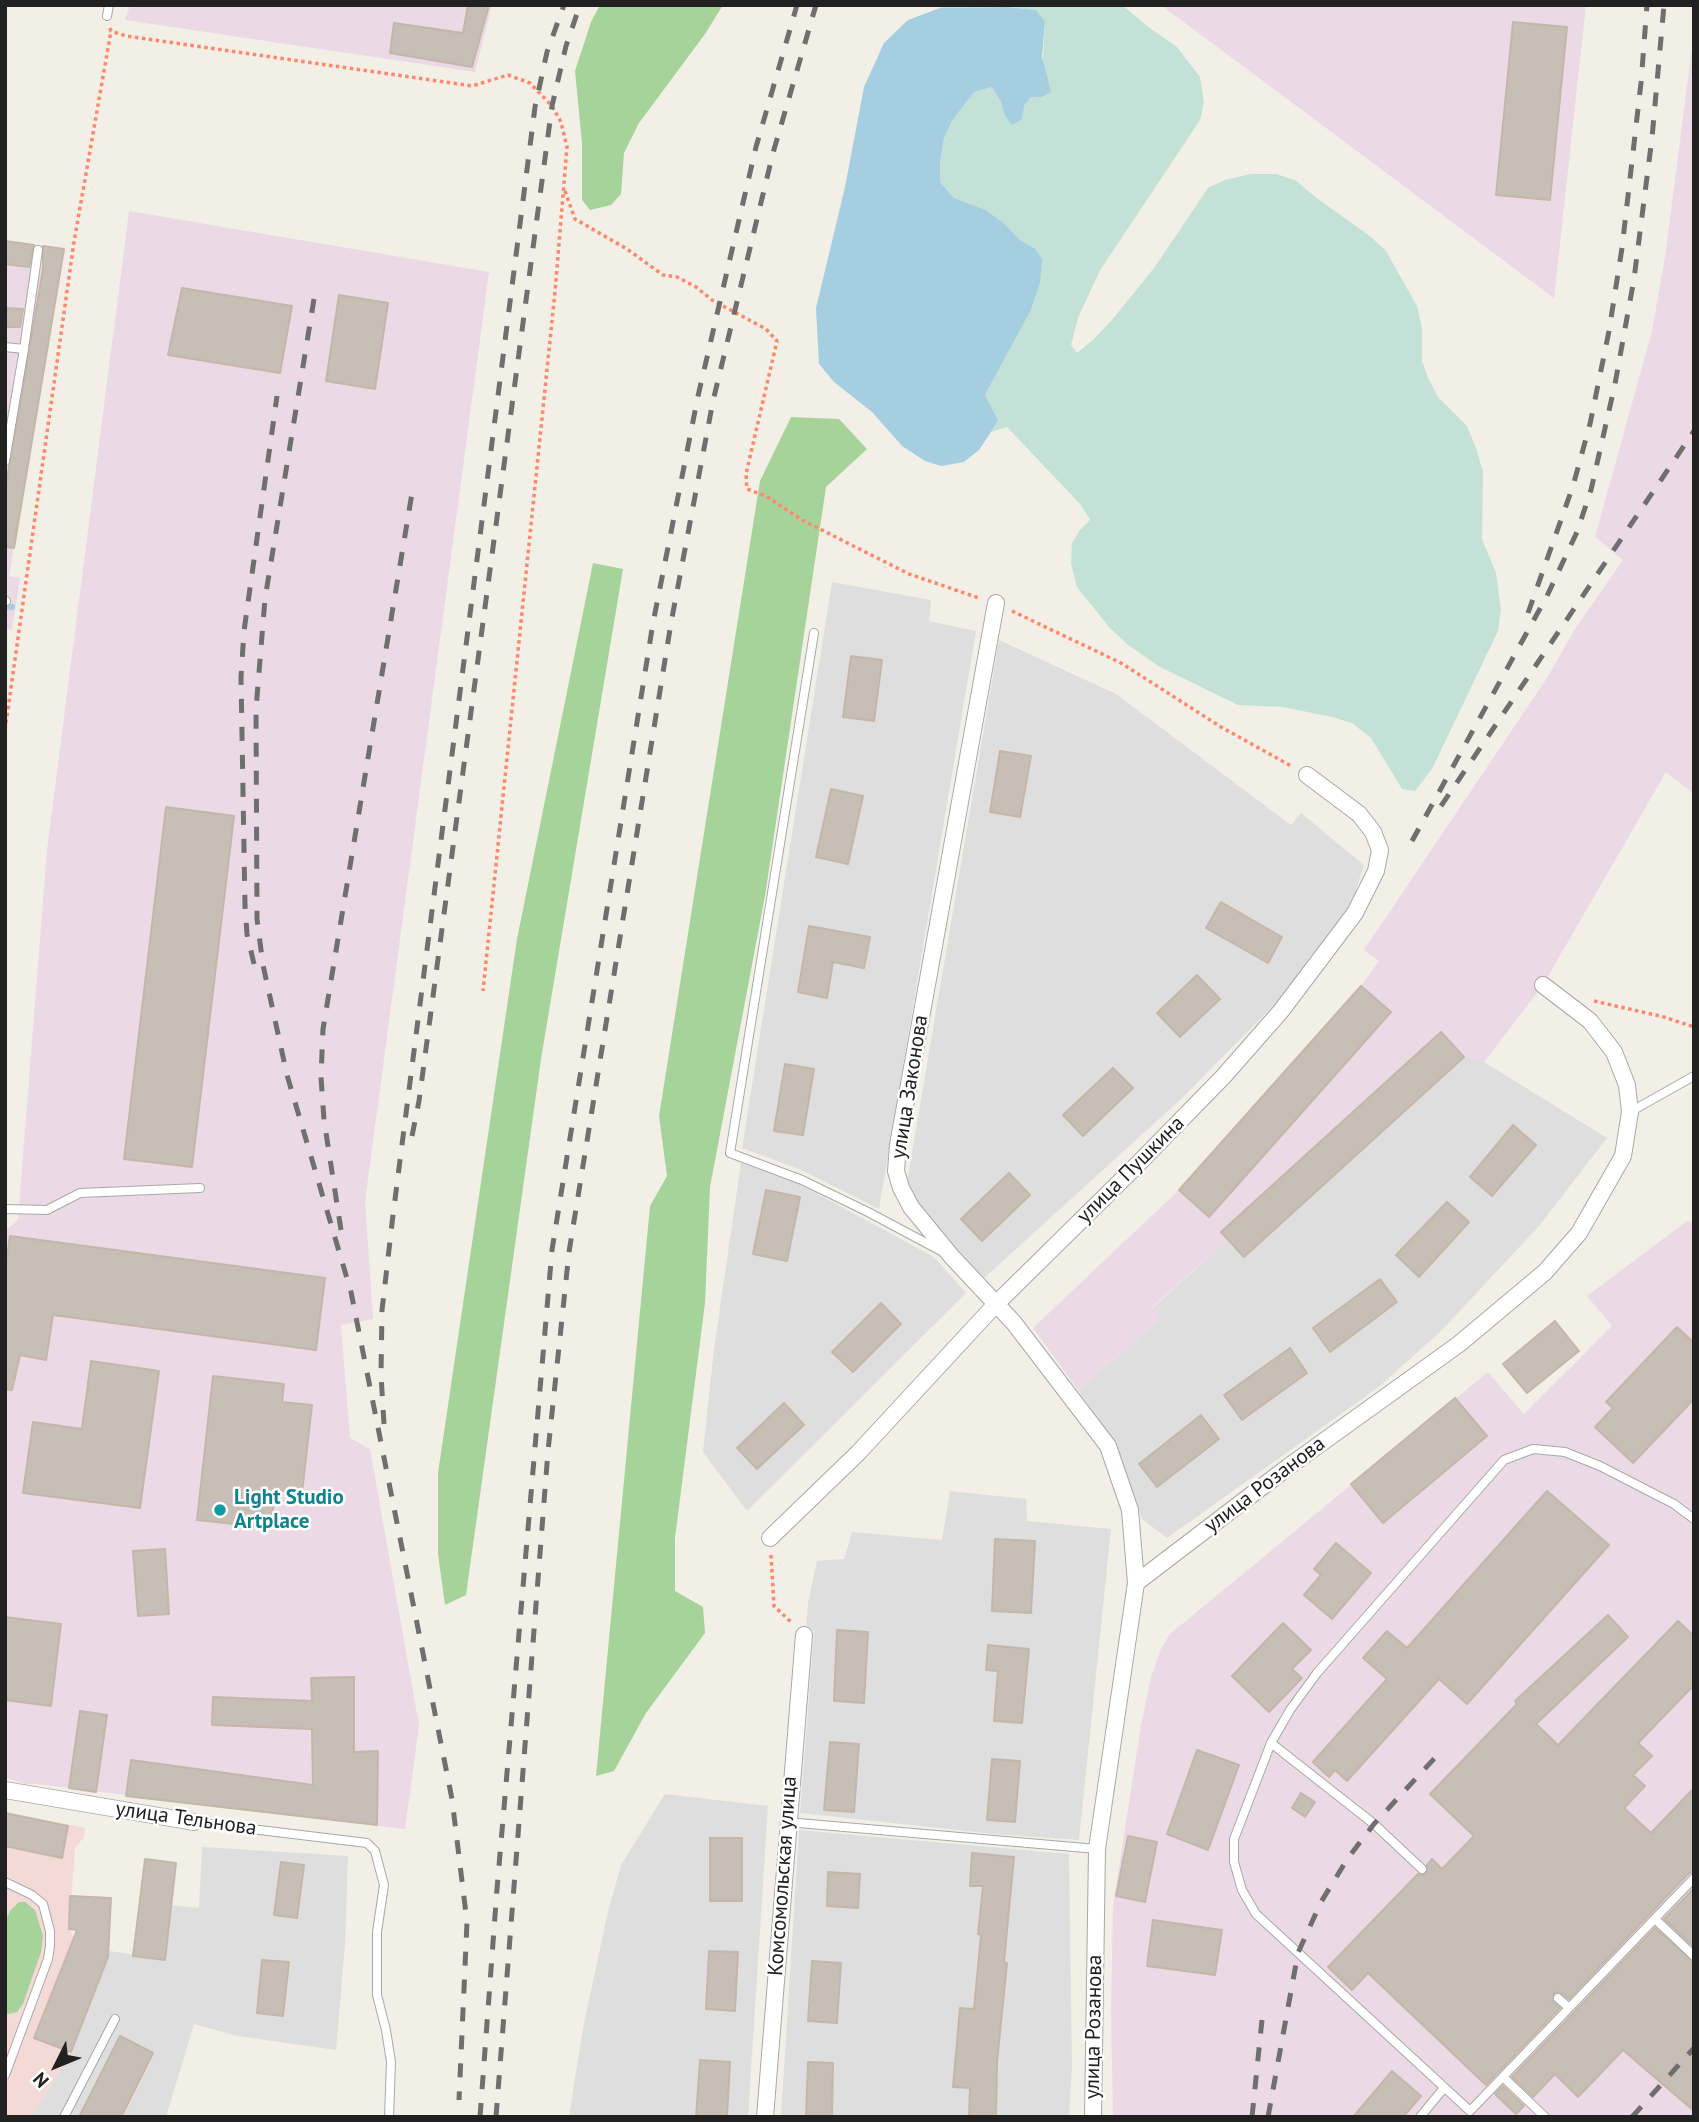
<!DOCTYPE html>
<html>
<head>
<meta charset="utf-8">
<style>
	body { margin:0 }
	#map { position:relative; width:1699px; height:2122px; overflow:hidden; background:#f2efe7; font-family:"PT Sans",sans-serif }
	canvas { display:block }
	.frame { position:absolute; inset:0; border:7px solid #212121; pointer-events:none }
	.north { position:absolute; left:21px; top:2031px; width:70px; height:70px; -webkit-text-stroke:5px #fff; paint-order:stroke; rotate:227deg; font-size:19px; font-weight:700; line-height:28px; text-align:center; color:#212121 }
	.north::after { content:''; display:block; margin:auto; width:24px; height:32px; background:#212121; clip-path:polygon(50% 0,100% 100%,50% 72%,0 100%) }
</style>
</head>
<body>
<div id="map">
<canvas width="1699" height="2122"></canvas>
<div class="frame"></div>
<div class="north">N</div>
</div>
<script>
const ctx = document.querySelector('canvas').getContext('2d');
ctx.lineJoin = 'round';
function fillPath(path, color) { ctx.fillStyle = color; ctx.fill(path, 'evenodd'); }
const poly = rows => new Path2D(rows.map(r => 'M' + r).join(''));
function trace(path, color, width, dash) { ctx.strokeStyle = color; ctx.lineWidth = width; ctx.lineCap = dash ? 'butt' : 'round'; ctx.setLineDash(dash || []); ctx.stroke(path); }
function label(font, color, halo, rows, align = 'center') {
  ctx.font = font + ' "PT Sans",sans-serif'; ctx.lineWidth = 5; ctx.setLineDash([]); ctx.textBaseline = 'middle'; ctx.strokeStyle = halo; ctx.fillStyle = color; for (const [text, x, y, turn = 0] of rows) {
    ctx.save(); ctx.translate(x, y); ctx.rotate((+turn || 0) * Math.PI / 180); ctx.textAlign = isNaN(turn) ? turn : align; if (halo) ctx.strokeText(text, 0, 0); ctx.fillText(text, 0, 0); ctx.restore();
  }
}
fillPath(poly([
	[832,582,931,600,929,621,976,631,879,1209,801,1170,742,1148],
	[999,640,1116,694,1291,825,1301,813,1364,865,1350,908,1285,994,1181,1099,972,1289,906,1188],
	[1464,1057,1484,1062,1607,1138,1539,1226,1442,1330,1380,1386,1167,1538,1142,1519,1116,1445,1078,1390,1159,1320,1152,1308,1228,1240,1245,1257],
	[741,1163,799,1184,934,1257,966,1293,747,1511,703,1452,714,1349],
	[950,1491,1026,1499,1027,1521,1111,1529,1079,1840,994,1834,800,1813,814,1631,806,1630,808,1603,817,1561,844,1559,852,1532,942,1540],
	[665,1794,768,1806,748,2117,569,2117,583,2028,607,1916,621,1865],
	[799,1830,1069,1854,1072,2065,1069,2117,781,2117],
	[202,1847,348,1856,345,1944,336,2050,237,2036,194,2024,166,2117,31,2117,71,2052,110,1951,165,1960,171,1905,199,1908]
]), '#dfdede');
fillPath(poly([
	[5,1812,85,1828,84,1837,75,1848,69,1929,74,1937,110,1951,71,2052,31,2117,5,2117]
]), '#f3dad6');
fillPath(poly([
	[130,5,492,5,475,72,125,20],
	[1161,5,1586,5,1554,298],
	[1694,33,1694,794,1666,772,1543,985,1484,1062,1464,1058,1244,1257,1228,1240,1152,1307,1159,1320,1078,1390,1033,1328,1179,1190,1361,986,1379,961,1364,950,1547,678,1575,629,1623,560,1595,537,1652,331,1665,257],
	[129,211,489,272,365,1201,373,1319,341,1325,350,1438,370,1449,419,1725,405,1829,36,1784,25,1784,5,1777,5,1231,18,1220,47,850],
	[5,241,64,249,9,576,20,578,12,630,5,628],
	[1687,1221,1694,1223,1694,2117,1113,2117,1111,2010,1113,1906,1141,1725,1151,1677,1161,1649,1170,1634,1488,1372,1524,1414,1612,1326,1587,1296]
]), '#ebd9e6');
fillPath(poly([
	[600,5,723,5,705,34,639,123,624,153,621,194,611,205,590,210,582,200,582,143,575,71,591,22],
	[791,417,839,419,867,449,826,487,765,896,710,1187,705,1303,675,1538,675,1591,703,1607,705,1633,646,1713,614,1771,596,1776,650,1206,667,1176,659,1116,760,481],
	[593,563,623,569,541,1059,466,1595,445,1605,438,1554,438,1473,517,939],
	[19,1902,25,1902,35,1910,43,1936,41,1952,23,2004,17,2012,9,2014,5,2012,5,1922,10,1911]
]), '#a6d39a');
fillPath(poly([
	[945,5,1122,5,1147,26,1177,47,1200,77,1204,102,1200,120,1099,272,1078,318,1071,345,1077,353,1093,340,1112,320,1154,268,1208,188,1225,180,1251,174,1276,174,1295,180,1314,196,1371,237,1386,251,1417,306,1422,328,1422,361,1429,380,1438,397,1467,426,1476,448,1483,472,1482,539,1496,573,1501,610,1498,631,1432,769,1415,791,1402,789,1371,738,1352,723,1332,717,1283,707,1238,705,1160,667,1128,645,1109,627,1077,587,1071,564,1072,543,1080,530,1090,520,1081,505,1007,427,991,432,998,420,985,395,1030,312,1034,248,1020,240,1005,224,986,210,954,198,940,182,940,163,944,140,952,121,974,92,992,87,1001,102,1005,116,1024,106,1031,96,1041,97,1045,21,1036,10,1009,7,940,8]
]), '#c3e1d6');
fillPath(poly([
	[1008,7,1036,10,1045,21,1042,57,1051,92,1041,97,1031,97,1024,106,1022,119,1012,125,1005,116,1001,102,992,87,974,92,952,121,944,139,940,163,940,182,954,198,986,210,1005,224,1020,240,1034,248,1042,259,1040,283,1030,312,985,395,998,420,991,432,979,450,964,462,941,466,925,461,902,446,872,412,834,382,819,364,816,308,845,187,864,87,884,43,908,20,940,8]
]), '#a6cee1');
trace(poly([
	[5,606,12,607]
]), '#a6cee1', 6);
const building = poly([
	[468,5,489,5,472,67,390,53,394,23,463,33,468,5],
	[1513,22,1567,27,1550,200,1496,195,1513,22],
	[5,241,34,245,29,267,5,264,5,241],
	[43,246,64,249,14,548,5,547,5,491,43,269,43,246],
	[182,288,292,306,280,373,168,355,182,288],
	[339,295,388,303,375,389,326,381,339,295],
	[5,308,23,309,20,327,5,327,5,308],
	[851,656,882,660,874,721,843,717,851,656],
	[1000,751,1031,756,1020,817,990,812,1000,751],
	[831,789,863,796,848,864,816,857,831,789],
	[166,807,234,816,192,1167,124,1159,166,807],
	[1221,902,1282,937,1268,963,1206,928,1221,902],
	[809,926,870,937,864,968,833,962,827,998,798,992,809,926],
	[1197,975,1220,999,1180,1037,1157,1013,1197,975],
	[1361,986,1391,1012,1209,1217,1179,1190,1361,986],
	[1441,1032,1464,1057,1244,1257,1221,1232,1441,1032],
	[785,1064,814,1069,803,1135,774,1131,785,1064],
	[1113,1068,1133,1088,1083,1136,1063,1115,1113,1068],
	[1513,1125,1536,1145,1492,1196,1470,1177,1513,1125],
	[1009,1173,1030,1195,982,1241,961,1219,1009,1173],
	[766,1190,800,1197,787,1261,753,1254,766,1190],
	[1447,1202,1469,1222,1419,1277,1396,1255,1447,1202],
	[10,1236,325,1278,316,1350,53,1315,46,1360,20,1355,12,1390,5,1389,5,1271,10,1236],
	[1380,1279,1397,1302,1330,1352,1313,1328,1380,1279],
	[881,1303,901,1324,853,1372,832,1352,881,1303],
	[1555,1321,1579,1351,1527,1393,1503,1364,1555,1321],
	[1677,1327,1694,1343,1694,1399,1633,1463,1595,1427,1613,1408,1606,1402,1677,1327],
	[1290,1348,1307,1373,1242,1420,1224,1395,1290,1348],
	[91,1361,159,1371,140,1508,23,1493,33,1422,82,1429,91,1361],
	[213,1376,284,1384,282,1402,312,1405,302,1493,275,1490,271,1528,197,1520,213,1376],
	[1455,1398,1487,1436,1383,1523,1351,1484,1455,1398],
	[784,1403,804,1425,757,1469,737,1448,784,1403],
	[1201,1415,1219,1439,1157,1487,1139,1464,1201,1415],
	[1547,1491,1609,1545,1467,1704,1439,1679,1347,1781,1335,1770,1329,1777,1313,1762,1387,1679,1363,1658,1387,1631,1407,1648,1547,1491],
	[995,1539,1035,1541,1031,1613,992,1611,995,1539],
	[1336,1543,1371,1573,1332,1619,1304,1595,1321,1575,1314,1569,1336,1543],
	[165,1549,169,1614,138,1616,133,1551,165,1549],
	[1608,1615,1628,1637,1536,1724,1558,1745,1678,1621,1694,1636,1694,1685,1638,1743,1652,1756,1633,1775,1645,1786,1624,1808,1651,1833,1694,1788,1694,1872,1689,1873,1569,1999,1560,1992,1554,1993,1552,2001,1560,2008,1486,2085,1368,1973,1352,1990,1328,1967,1418,1874,1423,1875,1427,1873,1427,1865,1432,1859,1442,1869,1474,1836,1430,1794,1517,1704,1515,1701,1608,1615],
	[5,1617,61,1624,51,1706,5,1700,5,1617],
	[1283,1623,1311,1650,1292,1669,1302,1678,1269,1712,1232,1676,1283,1623],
	[837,1630,868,1632,864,1703,834,1701,837,1630],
	[988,1645,1029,1649,1022,1723,994,1721,998,1671,986,1670,988,1645],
	[354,1677,354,1752,378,1751,377,1825,126,1796,131,1760,313,1785,312,1729,212,1725,213,1697,312,1701,311,1678,354,1677],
	[80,1711,107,1715,96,1792,69,1788,80,1711],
	[830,1742,859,1744,854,1812,824,1810,830,1742],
	[1197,1750,1239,1765,1208,1850,1167,1834,1197,1750],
	[992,1759,1020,1761,1015,1822,987,1820,992,1759],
	[1301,1793,1315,1802,1305,1817,1292,1808,1301,1793],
	[5,1813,68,1826,62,1858,5,1846,5,1813],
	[1128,1836,1157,1842,1145,1902,1116,1896,1128,1836],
	[710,1838,742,1838,742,1901,710,1901,710,1838],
	[972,1853,1014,1857,1004,1962,1007,1963,997,2062,996,2117,969,2117,970,2088,953,2087,960,2008,974,2009,981,1935,978,1934,983,1886,970,1886,972,1853],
	[145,1859,176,1863,165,1960,133,1956,145,1859],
	[281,1862,304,1865,297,1918,274,1915,281,1862],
	[828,1872,860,1874,858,1908,827,1906,828,1872],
	[1694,1888,1694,1947,1664,1919,1694,1888],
	[70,1896,111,1898,108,1957,71,2052,34,2038,77,1930,69,1929,70,1896],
	[1153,1920,1222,1930,1215,1975,1147,1966,1153,1920],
	[1655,1928,1694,1962,1694,2111,1623,2050,1578,2097,1555,2074,1533,2097,1512,2077,1655,1928],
	[709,1951,738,1952,735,2011,706,2009,709,1951],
	[262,1960,289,1962,283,2016,257,2013,262,1960],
	[812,1961,841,1963,837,2023,808,2021,812,1961],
	[120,2036,153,2053,121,2117,79,2117,120,2036],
	[700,2060,730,2062,727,2117,696,2117,700,2060],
	[808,2062,833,2063,832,2117,806,2117,808,2062],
	[1392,2071,1421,2096,1403,2117,1353,2117,1392,2071],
	[1503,2086,1524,2106,1516,2114,1495,2094,1503,2086]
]);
fillPath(building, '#c7beb6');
trace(building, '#c4b7a8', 2);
const service = poly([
	[107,16,109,5],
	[5,347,24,349],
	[5,461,24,349,38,250],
	[5,601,6,601],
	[814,633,730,1153,802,1180,868,1212,943,1252],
	[1630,1112,1694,1076],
	[5,1209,47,1210,80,1193,200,1188],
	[1694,1519,1674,1504,1600,1466,1565,1452,1533,1449,1504,1460,1317,1673,1290,1710,1271,1743,1234,1839,1234,1862,1242,1890,1256,1914,1470,2111,1694,1878],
	[1271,1743,1374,1824,1422,1869],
	[194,1822,367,1843,375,1851,384,1885,377,1932,377,1995,386,2030,391,2062,389,2117],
	[787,1822,1097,1849],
	[5,1882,32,1895,43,1904,50,1931,50,1946,48,1959,5,2075],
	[1655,1919,1694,1956],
	[1558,1998,1569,2008],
	[1503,2077,1545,2117],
	[64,2117,115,2019],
	[1420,2117,1444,2088]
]);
const minor = poly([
	[996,603,898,1145,896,1171,901,1188,911,1207,952,1257,1014,1323,1108,1446,1130,1510,1136,1583],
	[770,1538,858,1453,996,1304,1131,1171,1223,1077,1281,1011,1355,913,1376,871,1380,850,1373,832,1359,814,1307,775],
	[5,1790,194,1822],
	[765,2117,804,1635],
	[1093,2117,1097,1849,1136,1583,1288,1467,1459,1344,1545,1272,1579,1233,1623,1156,1630,1112,1627,1085,1614,1052,1590,1021,1543,985]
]);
trace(service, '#a8a8a8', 10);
trace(minor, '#a8a8a8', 18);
trace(poly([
	[110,28,111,31,126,36,472,86,508,75,530,83,552,106,561,122,567,147,555,292,483,991],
	[565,191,575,219,627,249,663,275,677,277,696,287,712,300,766,329,777,341,746,474,747,489,766,496,802,520,909,574,979,598],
	[1012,611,1121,663,1221,727,1293,767],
	[5,730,74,242,111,31],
	[1594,1001,1664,1017,1694,1027],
	[771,1555,774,1606,792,1623]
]), '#ff876b', 3.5, [3.5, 3.5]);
trace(service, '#fff', 8);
trace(minor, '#fff', 16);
trace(poly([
	[314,299,265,599,256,709,257,919,263,965,287,1075,351,1292,452,1799,467,1922,459,2100],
	[1528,613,1573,486,1590,424,1609,331,1622,248,1641,83,1647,5],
	[1441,806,1694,431],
	[1412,841,1547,596,1577,532,1591,490,1615,384,1634,279,1652,138,1664,5],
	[254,964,247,934,245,906,241,677,244,631,277,396],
	[412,1136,419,1101,552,106,566,46,580,5],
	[341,1230,324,1120,321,1077,323,1029,413,487],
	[384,1424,381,1375,382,1310,393,1215,535,107,547,52,564,5],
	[480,2117,497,1889,552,1250,653,623,698,396,756,147,797,5],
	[496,2117,548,1451,569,1252,671,623,713,401,773,153,816,5],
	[1252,2117,1262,2020],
	[1268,2117,1298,1953,1321,1902,1348,1858,1374,1824,1443,1749],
	[1632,2117,1694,2048]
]), '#6f6f6f', 5, [14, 14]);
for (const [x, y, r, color] of [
	[220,1510,7,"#0f9aa8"]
]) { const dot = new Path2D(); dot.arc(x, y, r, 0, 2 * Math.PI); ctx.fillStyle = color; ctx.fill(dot); trace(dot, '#fff', 2.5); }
label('21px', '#212121', '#fff', [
	["улица Законова",910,1087,-81],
	["улица Пушкина",1131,1170,-45],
	["улица Розанова",1265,1485,-37],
	["улица Тельнова",186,1819,8],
	["Комсомольская улица",783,1876,-86],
	["улица Розанова",1094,2027,-89]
]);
label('bold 21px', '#0d838f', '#fff', [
	["Light Studio",234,1498],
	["Artplace",234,1522]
], 'left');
</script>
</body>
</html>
